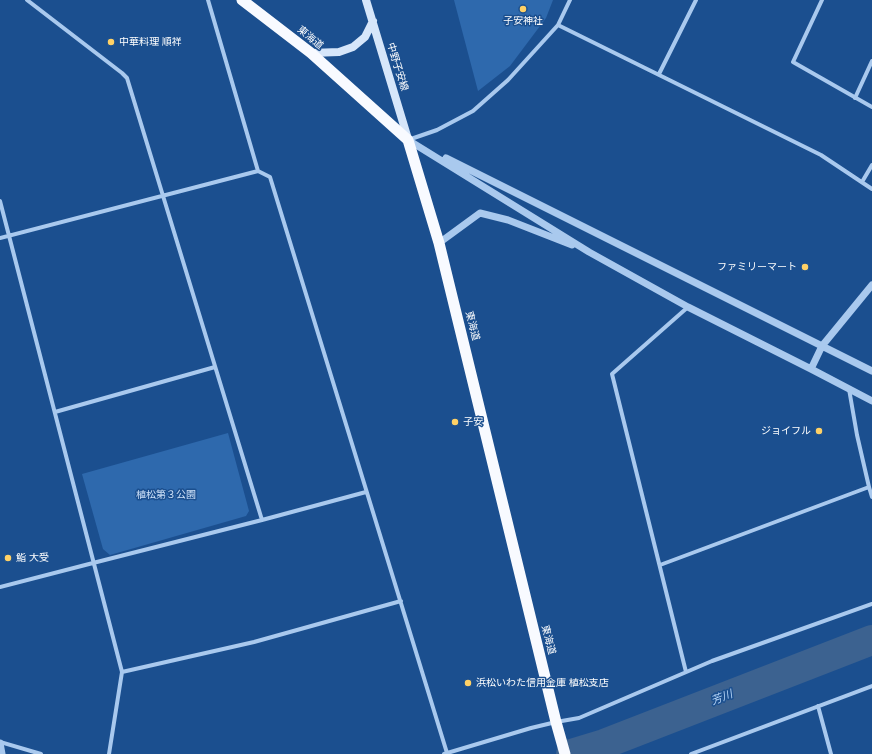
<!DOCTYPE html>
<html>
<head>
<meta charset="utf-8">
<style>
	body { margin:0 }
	canvas { display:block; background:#1b4f8f }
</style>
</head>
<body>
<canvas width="872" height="754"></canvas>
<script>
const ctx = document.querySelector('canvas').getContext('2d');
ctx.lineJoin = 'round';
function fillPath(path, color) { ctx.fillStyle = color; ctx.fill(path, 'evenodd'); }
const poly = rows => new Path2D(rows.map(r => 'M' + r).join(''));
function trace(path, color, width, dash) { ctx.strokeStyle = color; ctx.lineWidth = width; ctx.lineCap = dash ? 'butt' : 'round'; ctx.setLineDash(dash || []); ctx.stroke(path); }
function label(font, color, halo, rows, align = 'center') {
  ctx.font = font + ' "DM Sans","Noto Sans JP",sans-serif'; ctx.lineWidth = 3; ctx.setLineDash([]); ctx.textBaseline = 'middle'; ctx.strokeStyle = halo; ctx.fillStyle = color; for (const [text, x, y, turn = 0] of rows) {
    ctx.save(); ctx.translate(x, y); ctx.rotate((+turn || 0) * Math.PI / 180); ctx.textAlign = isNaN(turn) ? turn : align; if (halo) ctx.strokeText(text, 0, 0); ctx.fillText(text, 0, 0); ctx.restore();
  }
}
fillPath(poly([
	[454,0,553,0,546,18,510,66,478,91],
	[228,433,249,511,246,516,110,555,103,549,82,474]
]), '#2e69ad');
trace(poly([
	[571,754,604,744,872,640]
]), '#3c6290', 30);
trace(poly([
	[27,0,122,73,127,78,262,520],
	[208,0,258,171,270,177,447,753],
	[822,0,793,62,872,107],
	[558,25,821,155,872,189],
	[659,74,696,0],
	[855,98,872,61],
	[408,140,437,130,473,111,508,80,558,25,570,0],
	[862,182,872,165],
	[0,201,122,672,109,754],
	[0,238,258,171],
	[849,389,857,435,869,487],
	[55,412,215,367],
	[660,565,869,487,872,497],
	[0,587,93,563,262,520,366,492],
	[122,672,254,642,401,601],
	[686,672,612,374,688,307],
	[818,706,831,754],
	[0,742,41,754],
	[444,754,531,728,556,722,579,718,712,661,872,604],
	[691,754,872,686]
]), '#a9c9ee', 4);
trace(poly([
	[408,140,589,252,688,307,811,369,872,401],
	[446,158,872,371],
	[439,243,480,213,508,220,572,245],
	[811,369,822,346,872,285],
	[0,743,2,754]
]), '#a9c9ee', 7);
trace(poly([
	[366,0,408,139],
	[311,53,339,52,353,47,365,37,373,21]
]), '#d6e6fa', 8);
trace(poly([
	[242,0,311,53,408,140,439,243,556,722,565,754]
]), '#f8faff', 11);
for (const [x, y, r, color] of [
	[523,9,4,"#ffd166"],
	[111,42,4,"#ffd166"],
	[805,267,4,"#ffd166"],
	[455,422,4,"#ffd166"],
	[819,431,4,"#ffd166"],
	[8,558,4,"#ffd166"],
	[468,683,4,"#ffd166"]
]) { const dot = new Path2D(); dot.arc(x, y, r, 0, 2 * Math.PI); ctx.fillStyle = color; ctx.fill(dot); trace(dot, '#1b4f8f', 1.5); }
label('10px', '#fff', '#1b4f8f', [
	["子安神社",523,21,"center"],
	["中華料理 順祥",119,42],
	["ファミリーマート",797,267,"right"],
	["子安",463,422],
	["ジョイフル",811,431,"right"],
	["鮨 大受",16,558],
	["浜松いわた信用金庫 植松支店",476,683]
], 'left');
label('10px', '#fff', '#1b4f8f', [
	["東海道",310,38,39],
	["中野子安線",397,67,73],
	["東海道",472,326,76],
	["東海道",548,640,76]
]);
label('10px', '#cfe3fa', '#1b4f8f', [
	["植松第３公園",166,495]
]);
label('italic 11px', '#b5d3f5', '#1b4f8f', [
	["芳川",722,698,-21]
]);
</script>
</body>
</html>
